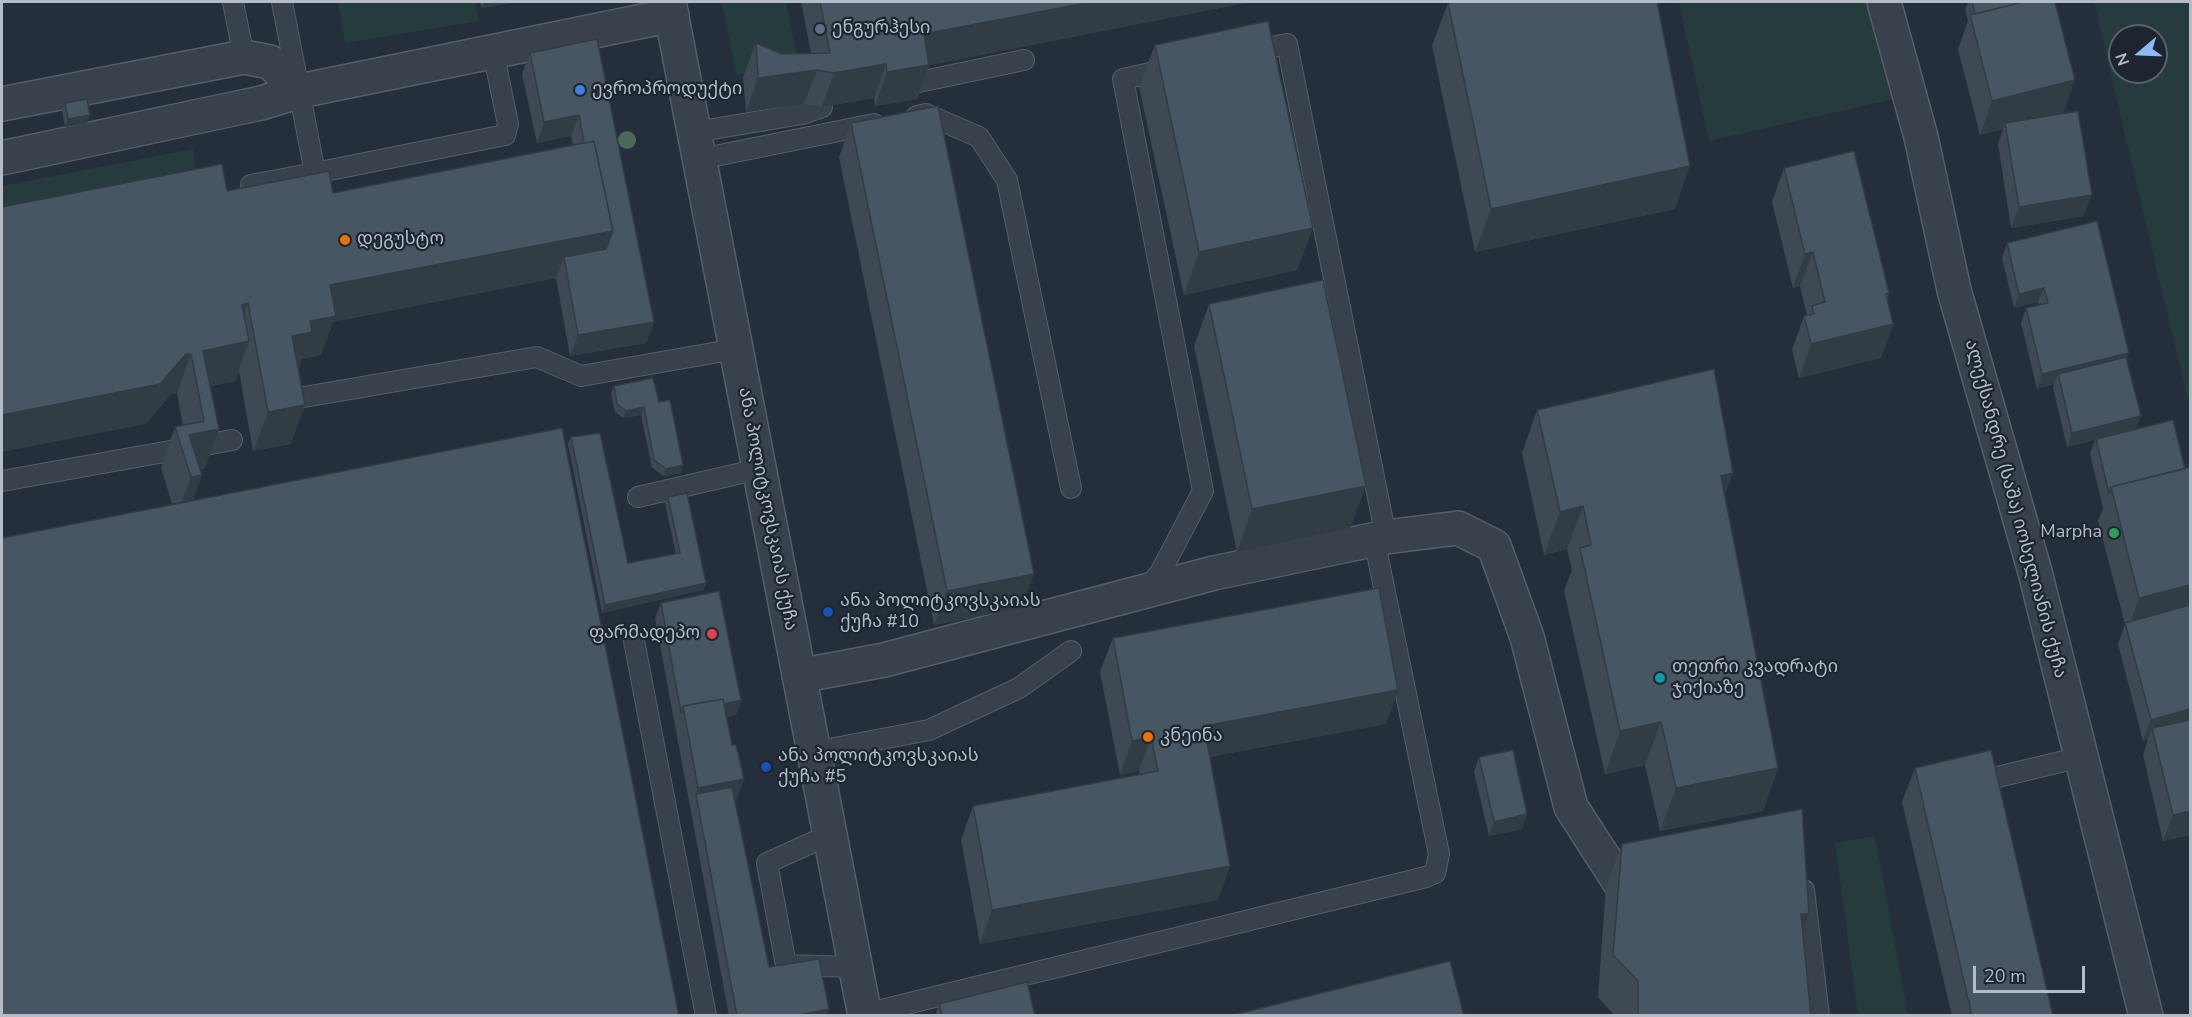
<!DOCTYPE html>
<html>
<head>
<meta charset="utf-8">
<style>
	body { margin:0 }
	#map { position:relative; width:2192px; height:1017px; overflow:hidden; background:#242f3b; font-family:"Nunito Sans",sans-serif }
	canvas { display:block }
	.frame { position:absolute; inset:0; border:3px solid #b3bcc7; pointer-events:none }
	.north { position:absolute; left:2108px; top:24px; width:60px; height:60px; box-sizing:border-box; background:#1d2630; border:2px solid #59626c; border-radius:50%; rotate:251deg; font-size:16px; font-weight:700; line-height:24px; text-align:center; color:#b3bcc7 }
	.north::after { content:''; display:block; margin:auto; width:21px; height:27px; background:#8bbaf4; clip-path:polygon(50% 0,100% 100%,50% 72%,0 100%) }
	.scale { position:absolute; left:1973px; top:966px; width:112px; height:27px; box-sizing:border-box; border:3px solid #b3bcc7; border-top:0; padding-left:8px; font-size:18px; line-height:21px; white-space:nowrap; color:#b3bcc7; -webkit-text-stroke:4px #1d2630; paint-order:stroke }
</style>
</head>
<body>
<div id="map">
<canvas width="2192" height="1017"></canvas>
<div class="frame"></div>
<div class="north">N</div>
<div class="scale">20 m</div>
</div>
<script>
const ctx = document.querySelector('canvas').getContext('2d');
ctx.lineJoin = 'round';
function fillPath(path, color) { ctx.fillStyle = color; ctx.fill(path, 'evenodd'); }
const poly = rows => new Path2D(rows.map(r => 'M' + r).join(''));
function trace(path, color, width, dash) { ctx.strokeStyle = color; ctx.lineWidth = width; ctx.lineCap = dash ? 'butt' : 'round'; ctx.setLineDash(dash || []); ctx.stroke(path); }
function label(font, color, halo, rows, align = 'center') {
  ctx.font = font + ' "Nunito Sans","Noto Sans Georgian",sans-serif'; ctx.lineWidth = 4.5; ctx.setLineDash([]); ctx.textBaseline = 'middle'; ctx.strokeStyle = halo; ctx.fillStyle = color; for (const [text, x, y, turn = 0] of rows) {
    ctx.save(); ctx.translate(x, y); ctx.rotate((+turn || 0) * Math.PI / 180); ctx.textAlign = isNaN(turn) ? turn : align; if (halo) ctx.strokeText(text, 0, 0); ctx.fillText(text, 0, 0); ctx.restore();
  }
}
fillPath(poly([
	[338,2,475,2,479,21,345,43],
	[722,2,786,2,799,64,736,75],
	[1679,2,1872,2,1894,99,1709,141],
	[2094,2,2190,2,2190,407,2157,271],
	[2120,36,2156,36,2156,72,2120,72],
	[193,149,201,198,2,237,2,186],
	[1875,836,1908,1015,1858,1015,1835,843]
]), '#263b3c');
const service = poly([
	[233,2,244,57],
	[282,2,315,173,505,135,508,124,493,51],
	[1250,52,1287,44,1386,537],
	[914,83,1024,60],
	[917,116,926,114,979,137,1007,180,1071,488],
	[695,132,802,114,822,107],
	[700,159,874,124],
	[251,185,315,173],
	[304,397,537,357,581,376,736,349],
	[200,446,232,440],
	[2,481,187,448],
	[638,497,759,469],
	[1146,589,1160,573,1203,491,1123,79,1168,69],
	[634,641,706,1016],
	[814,752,929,730,1019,688,1071,651],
	[1981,781,2081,757],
	[829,835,767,863,786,965,854,967],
	[1804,890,1819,1016],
	[865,1014,1426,877,1435,873,1439,854,1374,539]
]);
const minor = poly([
	[1884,2,1921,137,1954,290,2035,572,2146,1016],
	[2,104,244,57,270,62,300,91],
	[2,158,261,103,300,91,672,15],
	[799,676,884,660,1214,573,1386,537,1458,528,1494,546,1527,637,1571,807,1620,883]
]);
const tertiary = poly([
	[669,2,865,1016]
]);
trace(service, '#565f69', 22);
trace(minor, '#565f69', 36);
trace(tertiary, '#565f69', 36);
trace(service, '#38414c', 20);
trace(minor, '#38414c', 33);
trace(tertiary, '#38414c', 33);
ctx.fillStyle = '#4b6859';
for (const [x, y] of [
	[627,140]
]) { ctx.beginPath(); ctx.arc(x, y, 9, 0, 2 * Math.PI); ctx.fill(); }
fillPath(poly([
	[480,2,515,2,482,8],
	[801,2,1250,2,929,65,917,99,875,106,874,98,822,107,804,104,746,112,743,77,756,43,782,54,811,53],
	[1968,2,2055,2,2063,114,2084,216,2011,228,1998,144,2003,129,1980,135,1958,49,1968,21,1965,9],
	[1448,3,1675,209,1475,252,1432,46],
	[597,39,654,322,646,343,570,356,556,278,333,322,321,355,302,359,298,370,291,444,253,451,239,371,235,381,211,386,205,468,201,469,193,500,172,504,161,467,175,427,183,426,177,393,171,394,146,424,227,191,333,193,573,145,571,136,537,143,522,74,530,53],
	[1155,45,1313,228,1297,270,1184,295,1139,87],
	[65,103,87,123,65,127,62,110],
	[851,123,1034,574,1021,608,934,625,839,157],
	[1784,168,1889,293,1887,299,1893,324,1881,358,1799,378,1792,350,1804,316,1807,315,1800,286,1793,288,1772,202],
	[2007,243,2127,358,2136,429,2185,469,2190,467,2190,835,2163,841,2143,755,2148,739,2143,741,2118,644,2125,624,2098,521,2103,508,2090,454,2095,440,2067,447,2053,388,2054,384,2037,389,2021,323,2026,308,2039,305,2038,302,2014,308,2002,258],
	[1209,304,1350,528,1237,552,1194,346],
	[614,386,659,402,683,465,681,473,663,476,652,467,641,415,623,418,615,412,611,393],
	[1537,410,1725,496,1778,768,1763,811,1660,831,1645,765,1605,774,1564,591,1572,570,1567,549,1544,555,1522,453],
	[571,437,628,563,676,554,665,504,668,497,706,583,703,590,602,613,568,444],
	[661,603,741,700,736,715,727,717,732,745,744,779,736,800,734,800,769,967,826,1016,729,1016,655,618],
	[1113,638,1398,690,1386,724,1209,757,1218,900,980,944,961,840,973,806,1140,775,1139,771,1120,775,1100,672],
	[1479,757,1527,814,1522,829,1489,836,1474,772],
	[1915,768,2053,1016,1952,1016,1902,802],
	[1622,844,1809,914,1803,932,1811,1016,1615,1016,1598,997,1606,886],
	[939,1004,1035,1016,935,1016]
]), '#3e4954');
fillPath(poly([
	[484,2,515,2,482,8],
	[1091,2,1250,2,916,68,929,65,917,99,875,106,887,72,924,34],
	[886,64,874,98,822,107,834,73],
	[817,70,804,104,746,112,758,78],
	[2075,80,2063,114,2005,123,2003,129,1980,135,1992,101],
	[90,115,87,123,65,127,68,119],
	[579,115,571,136,537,143,544,122],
	[1690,166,1675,209,1475,252,1491,209],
	[2092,195,2084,216,2011,228,2019,207],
	[1313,228,1297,270,1184,295,1199,252],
	[613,231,598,270,564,257,556,278,333,322,321,355,302,359,298,372,292,336,310,321,330,285],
	[1813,252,1800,286,1793,288,1805,254],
	[2044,288,2038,302,2014,308,2019,294],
	[248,303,234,343,242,305],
	[654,322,646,343,570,356,578,335],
	[1893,324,1881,358,1799,378,1811,344],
	[249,341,235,381,198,389,203,351],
	[2129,353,2123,367,2058,374,2054,384,2037,389,2042,374],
	[186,354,191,354,177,393,171,394,146,424,2,452,2,415],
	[305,405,291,444,253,451,268,412],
	[644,407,641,415,623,418,626,411],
	[2141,416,2135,430,2067,447,2072,433],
	[219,429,205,468,189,472,189,435],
	[683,465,681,473,663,476,666,469],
	[1733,473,1717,516,1721,476],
	[202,475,188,515,176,517,191,477],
	[1366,486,1350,528,1237,552,1252,509],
	[1583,506,1567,549,1544,555,1560,512],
	[1034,574,1021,608,934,625,947,591],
	[706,583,703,590,602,613,605,605],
	[2190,585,2190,616,2127,632,2139,598],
	[1398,690,1386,724,1191,760,1204,726],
	[741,700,736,715,687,725,684,712],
	[2190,709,2190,728,2152,728,2148,739,2143,741,2151,720],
	[1661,722,1645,765,1605,774,1620,731],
	[1151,737,1139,771,1120,775,1132,741],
	[1778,768,1763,811,1660,831,1676,788],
	[744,779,736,800,698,807,696,794,691,809,698,788],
	[2190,811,2190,835,2163,841,2173,815],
	[1527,814,1522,829,1489,836,1494,822],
	[1230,866,1218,900,980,944,992,910],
	[1801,914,1809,914,1794,956],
	[829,1009,826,1016,795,1016]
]), '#323c45');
const building = poly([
	[820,2,1091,2,924,34,929,65,887,72,886,64,834,73,817,70,758,78,756,43,782,54,830,53,820,2],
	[1457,2,1657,2,1690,166,1491,209,1448,3,1457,2],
	[1972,2,2023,2,1975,14,1972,2],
	[2023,2,2055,2,2075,80,1992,101,1970,15,2023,2],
	[1268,21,1313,228,1199,252,1155,45,1268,21],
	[597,39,654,322,578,335,564,257,606,249,613,231,594,141,584,143,579,115,544,122,530,53,597,39],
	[87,99,90,115,68,119,65,103,87,99],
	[938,106,1034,574,947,591,851,123,938,106],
	[2078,111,2092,195,2019,207,2005,123,2078,111],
	[594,141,613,231,330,285,336,316,310,321,312,332,292,336,305,405,268,412,248,303,242,305,249,341,203,351,219,429,189,435,202,475,191,477,175,427,204,421,191,354,186,354,160,384,2,415,2,207,222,164,227,191,329,171,333,193,594,141],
	[1854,151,1889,293,1886,294,1893,324,1811,344,1804,316,1814,314,1812,306,1825,302,1813,252,1805,254,1784,168,1854,151],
	[2097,221,2129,353,2042,374,2026,308,2048,303,2044,288,2019,294,2007,243,2097,221],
	[1323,280,1366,486,1252,509,1209,304,1323,280],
	[2126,357,2141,416,2072,433,2058,374,2126,357],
	[1714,369,1733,473,1721,476,1778,768,1676,788,1661,722,1620,731,1580,548,1591,545,1583,506,1560,512,1537,410,1714,369],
	[653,378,659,402,670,400,683,465,666,469,654,460,644,407,626,411,617,404,614,386,653,378],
	[2173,420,2185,469,2111,487,2109,493,2096,439,2173,420],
	[562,428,679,1016,2,1016,2,538,562,428],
	[600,433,628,563,680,553,668,497,687,493,706,583,605,605,571,437,600,433],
	[2190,467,2190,585,2139,598,2111,487,2190,467],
	[1379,588,1398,690,1204,726,1230,866,992,910,973,806,1158,771,1151,737,1132,741,1113,638,1379,588],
	[719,591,741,700,724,704,723,699,683,706,681,713,661,603,719,591],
	[2190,605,2190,709,2151,720,2125,623,2190,605],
	[723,699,732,745,736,745,744,779,698,788,683,706,723,699],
	[2190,720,2190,811,2173,815,2152,728,2190,720],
	[1513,750,1527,814,1494,822,1479,757,1513,750],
	[1991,750,2053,1016,1972,1016,1915,768,1991,750],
	[732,787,769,967,819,959,829,1009,795,1016,737,1016,696,794,732,787],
	[1802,809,1809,914,1801,914,1811,1016,1638,1016,1638,981,1613,955,1622,844,1802,809],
	[1450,961,1464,1016,1229,1016,1450,961],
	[1027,982,1035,1016,942,1016,939,1004,1027,982]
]);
fillPath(building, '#485562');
trace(building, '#323c45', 1.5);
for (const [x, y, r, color] of [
	[820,29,6,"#5c6f8a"],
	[580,90,6,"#3f7fe0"],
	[345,240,6,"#e8710a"],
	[2114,533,6,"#2e9e5b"],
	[828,612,6,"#1a4fb4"],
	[712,634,6,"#e0444e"],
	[1660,678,6,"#0f9aa8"],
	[1148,737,6,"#e8710a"],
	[766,767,6,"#1a4fb4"]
]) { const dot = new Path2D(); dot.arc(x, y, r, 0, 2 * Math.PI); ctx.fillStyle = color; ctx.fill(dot); trace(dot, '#1d2630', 2); }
label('18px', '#b3bcc7', '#1d2630', [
	["ენგურჰესი",832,29],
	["ევროპროდუქტი",592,90],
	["დეგუსტო",357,240],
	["Marpha",2102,533,"right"],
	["ანა პოლიტკოვსკაიას",840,602],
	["ქუჩა #10",840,623],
	["ფარმადეპო",700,634,"right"],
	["თეთრი კვადრატი",1672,668],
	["ჯიქიაზე",1672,689],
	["კნეინა",1160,737],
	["ანა პოლიტკოვსკაიას",778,757],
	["ქუჩა #5",778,778]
], 'left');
label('18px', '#b3bcc7', '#1d2630', [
	["ანა პოლიტკოვსკაიას ქუჩა",767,509,79],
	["ალექსანდრე (საშა) იოსელიანის ქუჩა",2015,509,75]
]);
</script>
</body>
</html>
